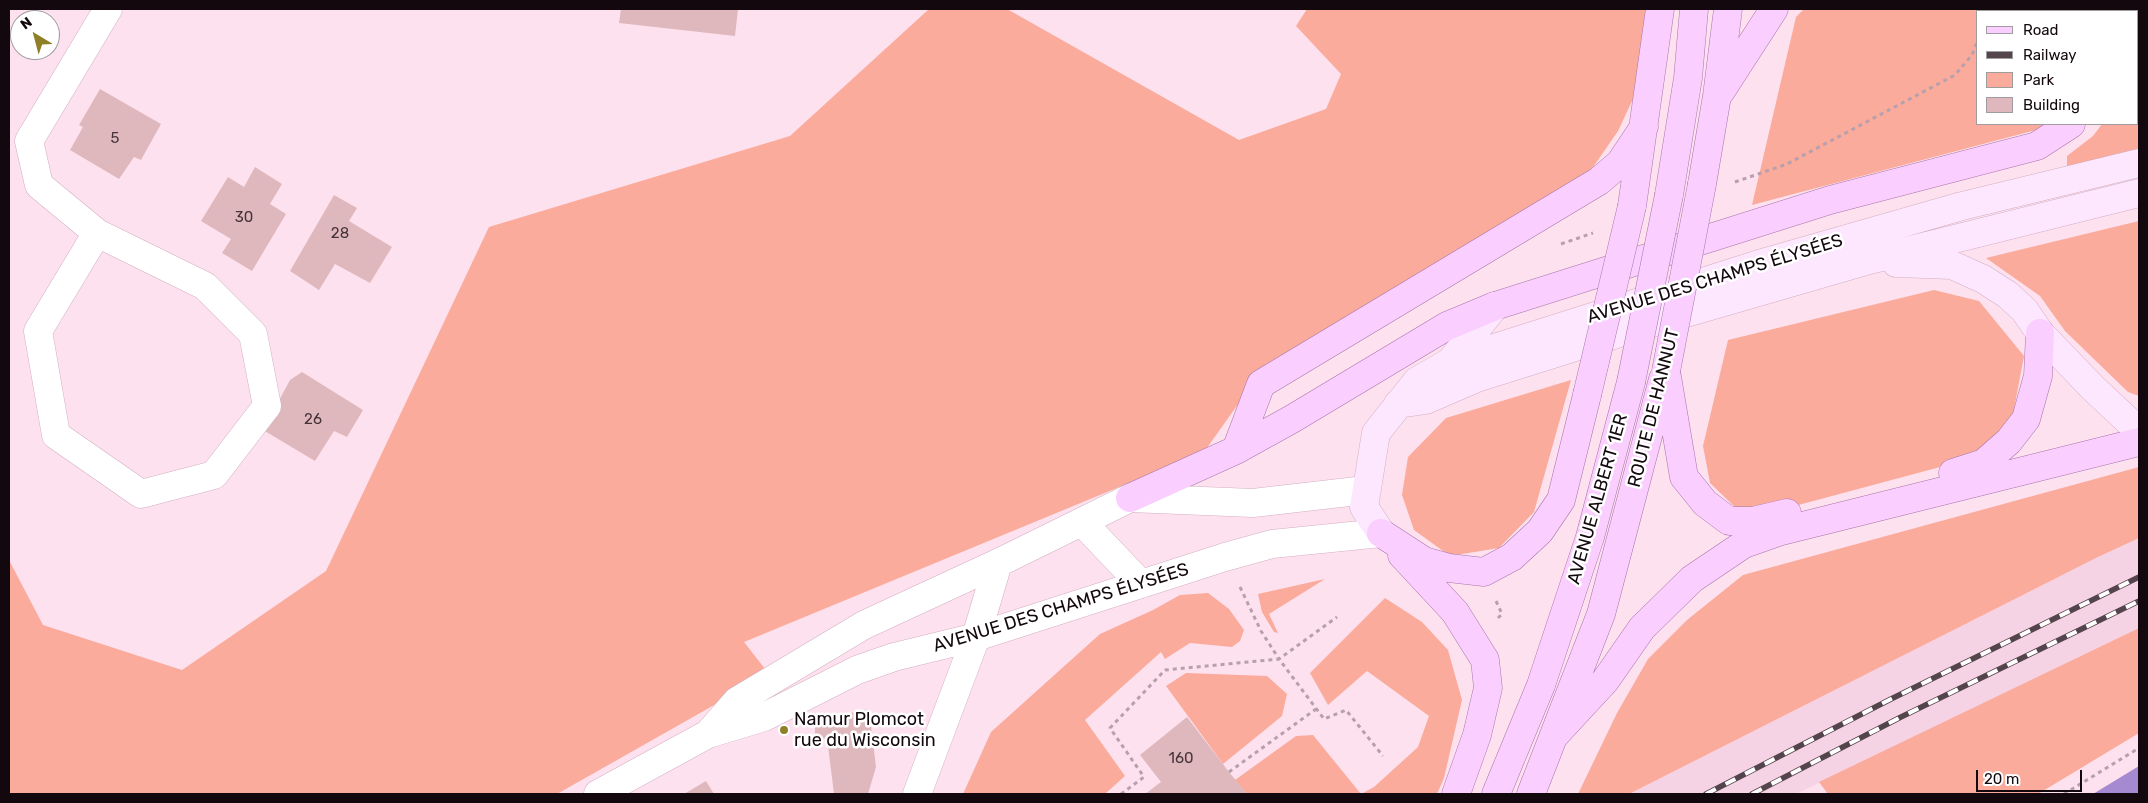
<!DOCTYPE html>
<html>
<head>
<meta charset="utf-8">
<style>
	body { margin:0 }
	#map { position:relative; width:2148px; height:803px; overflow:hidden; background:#fee1ef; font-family:Rubik,sans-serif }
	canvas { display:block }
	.frame { position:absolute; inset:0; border:10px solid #13080e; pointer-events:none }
	.legend { position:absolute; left:1976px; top:10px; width:162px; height:115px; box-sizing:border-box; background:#fff; border:1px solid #a19c9f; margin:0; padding:6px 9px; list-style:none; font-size:15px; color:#13080e }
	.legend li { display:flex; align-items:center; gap:10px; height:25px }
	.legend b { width:25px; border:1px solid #a19c9f }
	.north { position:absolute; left:10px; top:10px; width:50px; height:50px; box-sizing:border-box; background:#fff; border:1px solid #a19c9f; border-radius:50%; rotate:323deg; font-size:14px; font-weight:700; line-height:20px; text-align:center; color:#13080e }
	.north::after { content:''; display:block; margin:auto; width:18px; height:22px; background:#8f8027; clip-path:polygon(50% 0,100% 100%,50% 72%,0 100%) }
	.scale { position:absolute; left:1976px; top:770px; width:106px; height:22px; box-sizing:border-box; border:2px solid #13080e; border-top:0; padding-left:6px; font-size:15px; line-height:18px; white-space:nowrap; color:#13080e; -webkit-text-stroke:4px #fff; paint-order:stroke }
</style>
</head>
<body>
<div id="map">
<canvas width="2148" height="803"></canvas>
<div class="frame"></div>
<ul class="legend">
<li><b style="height:6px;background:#facefe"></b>Road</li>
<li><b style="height:6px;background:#54444c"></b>Railway</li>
<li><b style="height:14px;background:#faab9b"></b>Park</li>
<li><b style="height:14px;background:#dfb8bd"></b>Building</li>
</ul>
<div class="north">N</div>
<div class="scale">20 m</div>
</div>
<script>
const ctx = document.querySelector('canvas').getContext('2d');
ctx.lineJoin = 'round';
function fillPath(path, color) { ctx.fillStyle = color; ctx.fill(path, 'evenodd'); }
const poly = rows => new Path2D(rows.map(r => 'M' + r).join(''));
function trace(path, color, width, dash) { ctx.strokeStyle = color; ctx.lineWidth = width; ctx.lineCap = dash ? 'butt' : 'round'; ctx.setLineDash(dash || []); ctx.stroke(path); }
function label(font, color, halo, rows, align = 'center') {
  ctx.font = font + ' Rubik,sans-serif'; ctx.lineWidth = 5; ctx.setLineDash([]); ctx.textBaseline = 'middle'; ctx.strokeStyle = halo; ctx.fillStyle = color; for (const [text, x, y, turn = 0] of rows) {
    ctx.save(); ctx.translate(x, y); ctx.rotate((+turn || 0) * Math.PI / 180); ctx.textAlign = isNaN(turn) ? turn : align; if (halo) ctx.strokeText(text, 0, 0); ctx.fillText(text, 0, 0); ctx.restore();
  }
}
fillPath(poly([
	[2139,538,2139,628,1796,794,1629,794,2096,558]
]), '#f5d3e5');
fillPath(poly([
	[929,9,1007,9,1239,140,1326,109,1341,74,1296,26,1307,9,1649,9,1641,82,1618,131,1587,176,1256,379,1204,452,744,642,769,674,557,794,9,794,9,560,43,625,182,670,326,571,489,227,790,136],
	[1804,9,2059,9,2061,11,1977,11,1977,124,2044,124,2036,130,1752,205,1796,17],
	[2115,9,2139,9,2139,151,2067,171,2067,156,2093,136,2102,124,2137,124,2137,11,2116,11],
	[2139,221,2139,396,2128,392,2065,331,2040,296,1986,258],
	[1934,290,1979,301,2024,356,2011,425,1970,459,1776,511,1737,509,1710,483,1703,446,1728,340],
	[1571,380,1534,512,1499,548,1450,556,1414,530,1402,495,1408,457,1446,418],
	[2139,467,2139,538,2096,558,1629,794,1578,794,1617,713,1648,659,1687,620,1743,575],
	[1325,579,1269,614,1278,633,1274,632,1262,612,1258,594],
	[1208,593,1229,609,1244,630,1240,641,1232,647,1190,643,1165,659,1161,652,1085,720,1125,776,1105,794,963,794,991,732,1100,634,1153,610,1180,595],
	[1385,598,1422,622,1448,650,1462,700,1444,778,1437,794,1247,794,1235,780,1296,736,1313,735,1361,794,1374,787,1418,747,1429,716,1367,671,1328,705,1310,673],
	[2139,628,2139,733,2038,794,1828,794,1819,782],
	[1186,673,1267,676,1287,694,1282,716,1223,764,1166,686]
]), '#faab9b');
fillPath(poly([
	[2139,766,2139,794,2093,794]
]), '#a58ad2');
fillPath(poly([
	[621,9,738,9,735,36,619,23],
	[100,89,161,124,141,160,134,157,119,179,70,150,83,127,79,125],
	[255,167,282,184,270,204,286,214,252,271,222,253,231,239,201,221,228,177,244,187],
	[334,195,357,208,349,221,392,247,370,283,335,264,319,290,290,271],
	[302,372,363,410,347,437,334,431,315,461,263,430,290,380],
	[869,709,876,767,868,794,834,794,827,738,815,740,815,721],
	[1187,717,1229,772,1247,794,1145,794,1161,782,1140,755],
	[706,781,714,794,684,794]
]), '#dfb8bd');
const minor = poly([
	[97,233,38,331,56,435,141,494,214,475,267,406,253,334,205,286,97,233,39,185,29,141,108,9],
	[917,794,976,637,998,563]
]);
const tertiary = poly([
	[1082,522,1141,584],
	[708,734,737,701,864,625,998,563,1130,498,1253,503,1366,490],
	[598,794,708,734,764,717,857,670,894,657,976,637,1225,557,1272,544,1381,533]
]);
const secondary = poly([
	[1896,263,1952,265,1983,279,2008,295,2025,311,2040,333,2093,388,2139,431],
	[1450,362,1495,306],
	[1398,404,1426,400,1477,378,1655,322,1862,262,2139,193],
	[1381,533,1364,507,1376,433,1417,381,1450,362,1759,264,1962,206,2139,163]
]);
const primary = poly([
	[2089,9,2090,11],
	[1721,91,1774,9],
	[1702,184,1717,96,1728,9],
	[1669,195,1688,78,1694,9],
	[1632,206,1660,9],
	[1666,371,1684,477,1705,503,1729,521,1753,521,1787,513],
	[1236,450,1261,384,1599,181,1620,163,1644,127],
	[1953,473,1984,463,2009,441,2026,419,2038,376,2040,333],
	[1130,498,1236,450,1292,419,1447,326,1495,306,1830,200,2037,146,2071,124],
	[1381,533,1424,561,1449,568,1484,572,1512,557,1540,531,1561,500,1587,395],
	[1402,555,1455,612,1485,660,1488,688,1477,735,1456,794],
	[1555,735,1605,681,1642,628,1692,579,1744,544,1778,532,2139,442],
	[1496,794,1541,685,1590,537,1631,382],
	[1531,794,1601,614,1663,379]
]);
trace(minor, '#d2afc1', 29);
trace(tertiary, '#d2afc1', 29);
trace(secondary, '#d2afc1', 29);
trace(primary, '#a774aa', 29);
trace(poly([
	[1987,11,1987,9],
	[1735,182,1787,164,1955,75,1972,55,1977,42],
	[1561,244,1593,233],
	[1240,587,1261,631,1279,659,1337,617],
	[1496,601,1502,614,1497,619],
	[1229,772,1316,709],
	[1121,794,1144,777,1110,728,1165,670,1279,659,1324,719,1346,710,1383,756],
	[2064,794,2139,748]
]), '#b7a0ab', 3, [4, 4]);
trace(minor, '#fff', 28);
trace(tertiary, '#fff', 28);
trace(secondary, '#fde7ff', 28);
trace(primary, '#facefe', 28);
const rail = poly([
	[1706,794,1891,699,2139,577],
	[1752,794,1901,717,2139,601]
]);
trace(rail, '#54444c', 5.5);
trace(rail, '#fff', 4, [11]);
const primaryBridge = poly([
	[1666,371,1702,184],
	[1631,382,1669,195],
	[1587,395,1632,206]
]);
trace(primaryBridge, '#a774aa', 29, []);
trace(primaryBridge, '#facefe', 28);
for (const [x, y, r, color] of [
	[784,730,5,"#8f8027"]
]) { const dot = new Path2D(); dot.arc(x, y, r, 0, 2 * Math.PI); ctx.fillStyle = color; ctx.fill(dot); trace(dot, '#fff', 2); }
label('15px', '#46343a', null, [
	["5",115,139],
	["30",244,218],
	["28",340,234],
	["26",313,420],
	["160",1181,759]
]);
label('18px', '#13080e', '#fff', [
	["AVENUE DES CHAMPS ÉLYSÉES",1715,279,-17],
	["ROUTE DE HANNUT",1654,408,-76],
	["AVENUE ALBERT 1ER",1598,499,-74],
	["AVENUE DES CHAMPS ÉLYSÉES",1061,608,-17]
]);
label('18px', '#13080e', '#fff', [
	["Namur Plomcot",794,720],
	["rue du Wisconsin",794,741]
], 'left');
</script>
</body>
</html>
